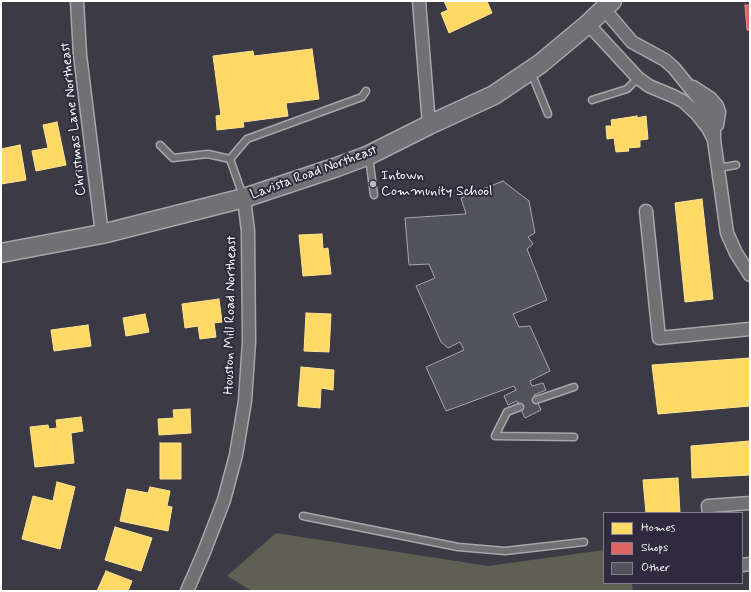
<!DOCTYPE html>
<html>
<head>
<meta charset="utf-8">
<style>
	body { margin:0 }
	#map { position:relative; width:751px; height:592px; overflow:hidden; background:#3c3a44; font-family:Mynerve,sans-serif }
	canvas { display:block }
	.frame { position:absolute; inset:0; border:2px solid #fff; pointer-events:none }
	.legend { position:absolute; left:603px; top:512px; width:140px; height:72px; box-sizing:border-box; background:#2f2a3d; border:1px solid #827f8b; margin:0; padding:5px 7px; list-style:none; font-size:12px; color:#fff }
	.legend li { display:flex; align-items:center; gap:8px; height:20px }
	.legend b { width:20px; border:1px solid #827f8b }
</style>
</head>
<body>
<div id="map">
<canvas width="751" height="592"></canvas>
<div class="frame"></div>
<ul class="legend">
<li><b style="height:11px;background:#ffd966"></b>Homes</li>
<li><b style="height:11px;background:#e06666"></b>Shops</li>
<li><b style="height:11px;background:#53535d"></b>Other</li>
</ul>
</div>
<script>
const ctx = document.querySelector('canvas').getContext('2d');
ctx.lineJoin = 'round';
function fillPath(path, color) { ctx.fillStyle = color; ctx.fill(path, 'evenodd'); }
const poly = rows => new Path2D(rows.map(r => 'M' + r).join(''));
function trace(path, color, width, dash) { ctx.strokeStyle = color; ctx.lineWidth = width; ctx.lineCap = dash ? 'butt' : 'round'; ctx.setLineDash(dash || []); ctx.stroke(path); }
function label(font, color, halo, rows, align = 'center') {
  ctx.font = font + ' Mynerve,sans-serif'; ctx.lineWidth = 4; ctx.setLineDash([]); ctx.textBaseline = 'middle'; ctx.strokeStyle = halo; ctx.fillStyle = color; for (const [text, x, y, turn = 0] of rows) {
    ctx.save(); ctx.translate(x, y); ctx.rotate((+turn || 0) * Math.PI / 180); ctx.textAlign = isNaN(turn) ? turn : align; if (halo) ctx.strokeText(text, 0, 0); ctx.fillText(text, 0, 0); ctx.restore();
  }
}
fillPath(poly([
	[276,533,488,566,604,550,604,583,632,583,633,591,252,591,227,576]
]), '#5f5f54');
const homes = poly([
	[444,1,487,1,492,13,449,33,441,13,448,10,444,1],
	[312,49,319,99,286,103,288,116,243,122,244,127,217,130,216,116,221,115,213,56,253,51,254,56,312,49],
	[637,116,637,118,646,116,648,139,640,140,640,147,628,148,629,151,616,152,614,138,607,139,606,126,612,126,611,120,637,116],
	[57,122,66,165,36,171,32,151,48,148,43,125,57,122],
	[20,145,26,180,1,184,1,149,20,145],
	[702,199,713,299,685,302,675,203,702,199],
	[322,234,323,249,328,248,331,274,303,276,299,235,322,234],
	[219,299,222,322,214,323,216,337,200,339,198,326,185,328,182,304,219,299],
	[306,313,331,314,329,352,304,351,306,313],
	[145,314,149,332,126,336,123,318,145,314],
	[88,325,91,346,54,351,51,330,88,325],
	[750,358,750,406,658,414,652,365,750,358],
	[301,367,334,370,333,390,321,388,320,408,298,406,301,367],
	[190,409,191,433,159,435,158,419,174,418,173,410,190,409],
	[81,417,83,431,71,433,74,463,35,467,30,427,48,425,49,429,57,428,56,420,81,417],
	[750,441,750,475,692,478,691,446,750,441],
	[160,443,181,443,181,479,160,479,160,443],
	[678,478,680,513,646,513,643,480,678,478],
	[57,482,75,487,60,549,22,539,33,496,53,501,57,482],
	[150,487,170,491,167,506,172,507,168,531,120,521,127,489,148,493,150,487],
	[115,527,152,538,141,571,105,560,115,527],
	[106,571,132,581,128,591,97,591,106,571]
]);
fillPath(homes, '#ffd966');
trace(homes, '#ffe494', 1);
const shops = poly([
	[745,5,750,5,750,30,747,30,745,5]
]);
fillPath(shops, '#e06666');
trace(shops, '#e99494', 1);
const building = poly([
	[503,181,529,201,535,233,528,237,533,244,527,249,547,300,513,314,519,327,530,326,550,371,530,381,532,386,543,383,546,390,534,395,541,410,525,418,517,401,508,405,504,396,516,390,514,386,446,411,426,367,464,350,460,342,448,348,441,342,416,286,435,278,429,264,409,265,405,218,466,214,461,198,503,181]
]);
fillPath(building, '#53535d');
trace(building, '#a7a6ab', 1);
const service = poly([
	[531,72,548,114],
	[592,100,627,89,638,78],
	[160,145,173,158,208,154,230,159],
	[369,157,374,195],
	[230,159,247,139,362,97,366,91],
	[230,159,243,196],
	[718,168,736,165],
	[536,400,574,387],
	[520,407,507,412,495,436,574,437],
	[303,516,458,547,505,551,584,542]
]);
const minor = poly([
	[77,1,80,55,102,234],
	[419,1,429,125],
	[604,9,632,42,665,60,674,68,712,115,714,120,714,140,727,233,736,253,750,275],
	[588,24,638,78,649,86,673,96,683,101,697,114,708,128,713,138],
	[693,87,710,98,717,106,719,112,717,125],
	[646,211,659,338,750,329],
	[709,513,708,506,750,503],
	[742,565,750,564],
	[187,591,204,552,224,500,236,455,245,401,249,342,248,231,244,198]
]);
const secondary = poly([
	[1,253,102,234,244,198,337,167,369,155,429,125,494,95,540,64,588,24,612,1]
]);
trace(service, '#a7a6ab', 9);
trace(minor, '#a7a6ab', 15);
trace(secondary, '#a7a6ab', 21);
trace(service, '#717074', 6);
trace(minor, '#717074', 12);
trace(secondary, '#717074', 18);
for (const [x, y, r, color] of [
	[373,184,4,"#bbbabe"]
]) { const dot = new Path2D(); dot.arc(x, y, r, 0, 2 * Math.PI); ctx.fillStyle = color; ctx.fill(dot); trace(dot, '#2f2a3d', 1.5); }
label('14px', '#fff', '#2f2a3d', [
	["Christmas Lane Northeast",74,119,-96],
	["Lavista Road Northeast",314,173,-20],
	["Houston Mill Road Northeast",231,315,-89]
]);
label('14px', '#fff', '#2f2a3d', [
	["Intown",381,176],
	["Community School",381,192]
], 'left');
</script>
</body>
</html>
